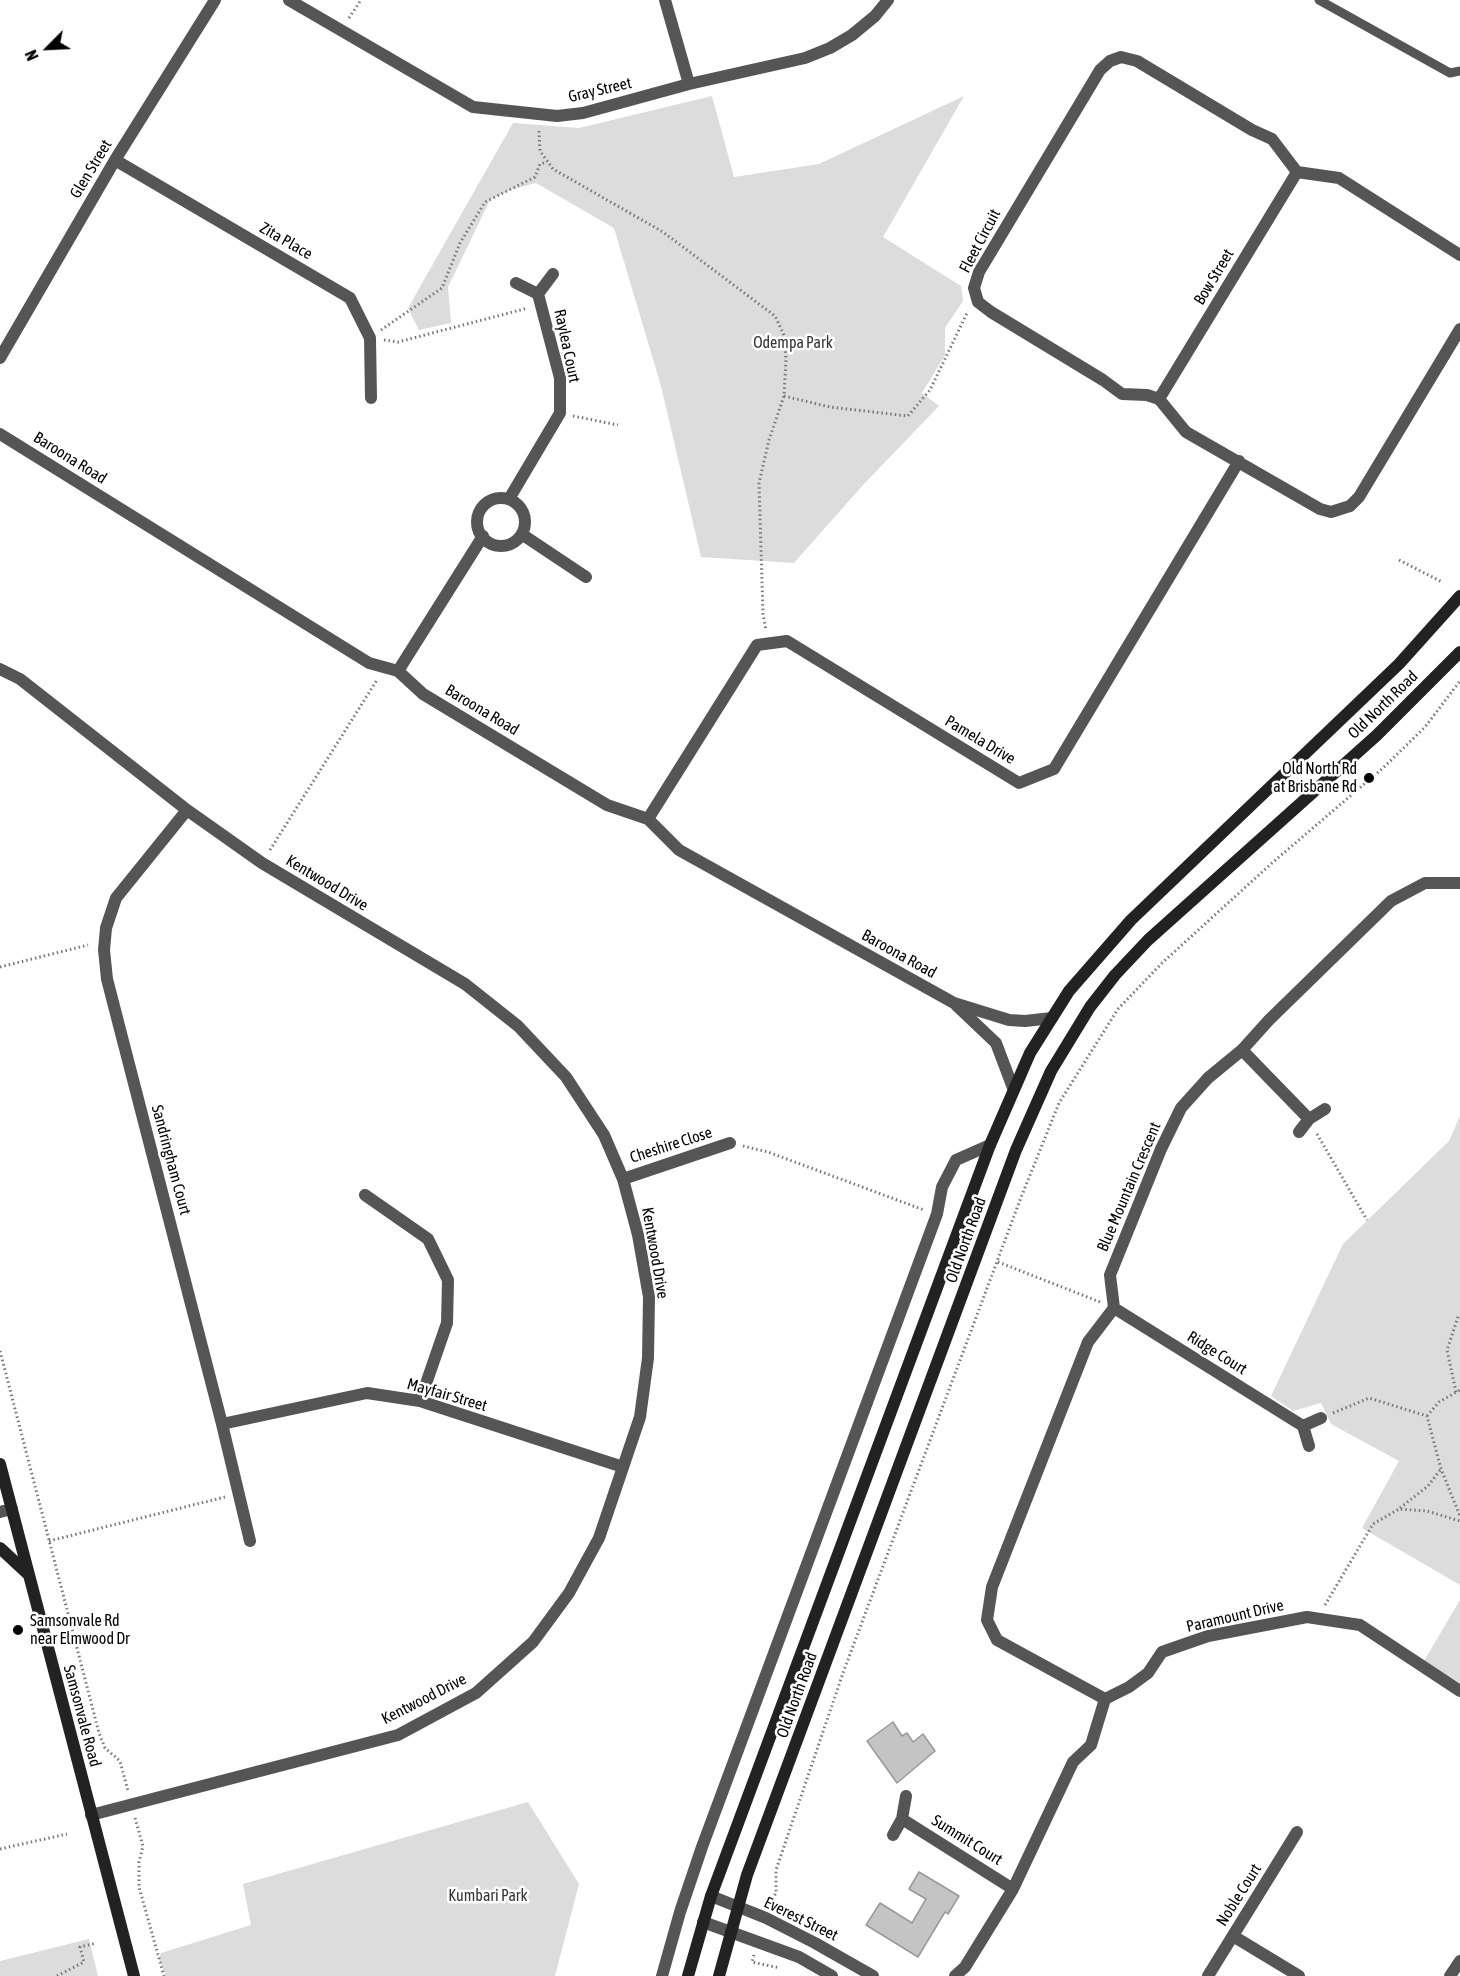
<!DOCTYPE html>
<html>
<head>
<meta charset="utf-8">
<style>
	body { margin:0 }
	#map { position:relative; width:1460px; height:1976px; overflow:hidden; background:#fff; font-family:"Asap Condensed",sans-serif }
	canvas { display:block }
	.north { position:absolute; left:18px; top:18px; width:60px; height:60px; -webkit-text-stroke:4px #fff; paint-order:stroke; rotate:246deg; font-size:16px; font-weight:700; line-height:24px; text-align:center; color:#000 }
	.north::after { content:''; display:block; margin:auto; width:21px; height:27px; background:#000; clip-path:polygon(50% 0,100% 100%,50% 72%,0 100%) }
</style>
</head>
<body>
<div id="map">
<canvas width="1460" height="1976"></canvas>
<div class="north">N</div>
</div>
<script>
const ctx = document.querySelector('canvas').getContext('2d');
ctx.lineJoin = 'round';
function fillPath(path, color) { ctx.fillStyle = color; ctx.fill(path, 'evenodd'); }
const poly = rows => new Path2D(rows.map(r => 'M' + r).join(''));
function trace(path, color, width, dash) { ctx.strokeStyle = color; ctx.lineWidth = width; ctx.lineCap = dash ? 'butt' : 'round'; ctx.setLineDash(dash || []); ctx.stroke(path); }
function label(font, color, halo, rows, align = 'center') {
  ctx.font = font + ' "Asap Condensed",sans-serif'; ctx.lineWidth = 5; ctx.setLineDash([]); ctx.textBaseline = 'middle'; ctx.strokeStyle = halo; ctx.fillStyle = color; for (const [text, x, y, turn = 0] of rows) {
    ctx.save(); ctx.translate(x, y); ctx.rotate((+turn || 0) * Math.PI / 180); ctx.textAlign = isNaN(turn) ? turn : align; if (halo) ctx.strokeText(text, 0, 0); ctx.fillText(text, 0, 0); ctx.restore();
  }
}
fillPath(poly([
	[712,96,734,177,819,164,964,96,883,237,961,286,963,301,945,328,945,355,922,393,939,406,863,485,794,563,701,557,661,386,614,228,536,183,510,190,490,200,448,287,451,323,419,330,408,308,513,123,579,128],
	[1460,1116,1460,1585,1362,1528,1399,1461,1331,1424,1321,1403,1293,1411,1271,1396,1343,1244,1449,1141],
	[1460,1600,1460,1683,1424,1661],
	[528,1802,579,1884,555,1976,166,1976,159,1959,161,1953,251,1925,243,1884],
	[89,1939,98,1976,0,1976,0,1961]
]), '#dcdcdc');
const building = poly([
	[893,1722,902,1736,907,1733,913,1742,923,1734,935,1751,897,1783,867,1741,893,1722],
	[919,1872,959,1896,948,1914,945,1912,918,1957,866,1925,880,1903,912,1923,926,1899,909,1889,919,1872]
]);
fillPath(building, '#c4c4c4');
trace(building, '#999', 1.5);
trace(poly([
	[349,18,361,0],
	[539,131,540,151,553,169,663,232,775,316,784,335,786,360,784,396,769,440,759,483,763,614,766,630],
	[381,330,442,288,460,243,485,202,535,177,540,164,547,162],
	[384,340,398,342,528,308],
	[784,396,830,407,908,416,930,390,968,311],
	[573,416,618,425],
	[1399,560,1442,582],
	[270,850,377,680],
	[0,967,88,945],
	[1317,1134,1367,1220],
	[743,1146,768,1152,924,1210],
	[998,1262,1100,1302],
	[0,1351,99,1733,105,1748,120,1761,128,1791],
	[1456,1392,1447,1350,1459,1314],
	[1333,1413,1369,1398,1427,1416,1441,1469,1460,1516],
	[1427,1416,1439,1402,1460,1390],
	[1400,1508,1428,1486,1441,1469],
	[49,1541,225,1497],
	[1325,1605,1373,1524,1399,1509,1427,1511,1460,1521],
	[135,1818,143,1846,139,1862,139,1887,164,1976],
	[0,1849,67,1834],
	[770,1903,776,1893,776,1870,843,1673,1020,1200,1059,1103,1118,1009,1162,963,1272,863,1383,768,1425,727,1460,681],
	[754,1955,752,1962,780,1968],
	[57,1976,84,1962,80,1947,96,1943]
]), '#777', 3, [1.5, 3]);
trace(poly([
	[1319,0,1450,73,1460,71]
]), '#555', 9);
trace(poly([
	[289,0,473,107,557,116,583,113,689,84,805,58,830,48,852,35,875,16,888,0],
	[665,0,689,84],
	[115,160,350,298,370,338,371,398],
	[1460,255,1339,178,1297,172,1272,139,1252,130,1137,61,1121,57,1110,61,1100,70,979,272,974,288,978,302,991,312,1103,380,1122,394,1147,395,1159,399,1186,432,1320,509,1331,512,1350,506,1359,497,1460,329],
	[516,283,538,294,553,274],
	[0,358,115,160,215,0],
	[1159,399,1297,172],
	[0,434,369,663,398,671,423,694,607,805,648,819,679,850,954,1003,1009,1020,1025,1021,1052,1018],
	'477 522a24 24 0 1 1 48 0a24 24 0 1 1-48 0Z',
	[509,499,560,413,560,378,538,294],
	[523,535,586,577],
	[0,669,20,679,187,810,262,863,465,984,518,1026,566,1077,604,1135,623,1179,638,1235,649,1297,648,1358,640,1417,599,1538,569,1593,533,1642,476,1693,398,1735,91,1815],
	[398,671,483,536],
	[187,810,116,898,106,928,104,950,107,979,222,1424,250,1541],
	[648,819,757,645,787,641,1019,783,1054,769,1239,461],
	[957,1006,996,1043,1013,1088],
	[1242,1050,1309,1119],
	[1299,1132,1309,1119,1325,1109],
	[623,1179,730,1143],
	[365,1195,428,1239,448,1280,447,1323,420,1401],
	[1114,1308,1303,1426],
	[222,1424,367,1393,420,1401,623,1467],
	[1309,1446,1303,1426,1321,1418],
	[0,1512,12,1509],
	[1105,1699,997,1640,987,1620,992,1587,1088,1342,1114,1308,1110,1275,1161,1149,1181,1108,1208,1078,1242,1050,1269,1020,1391,901,1425,883,1460,883],
	[902,1819,1013,1889],
	[893,1835,902,1819,906,1796],
	[1233,1936,1299,1976],
	[662,1976,680,1912,702,1847,937,1214,942,1187,956,1160,990,1145],
	[955,1976,965,1967,1013,1889,1073,1762,1091,1745,1105,1699,1129,1687,1148,1673,1162,1652,1208,1636,1307,1617,1360,1625,1460,1691],
	[1208,1976,1297,1832],
	[1450,1976,1460,1961]
]), '#555', 12);
trace(poly([
	[711,1896,766,1918,815,1943,873,1976],
	[703,1922,799,1957,832,1976]
]), '#555', 12);
trace(poly([
	[0,1464,134,1976],
	[0,1548,28,1574],
	[688,1976,711,1896,990,1145,1030,1053,1069,991,1131,920,1399,664,1460,596],
	[719,1976,747,1875,1016,1150,1051,1071,1090,1007,1115,975,1148,940,1377,735,1460,652]
]), '#222', 12);
for (const [x, y, r, color] of [
	[1369,778,6,"#000"],
	[18,1630,6,"#000"]
]) { const dot = new Path2D(); dot.arc(x, y, r, 0, 2 * Math.PI); ctx.fillStyle = color; ctx.fill(dot); trace(dot, '#fff', 2); }
label('16px', '#000', '#fff', [
	["Gray Street",600,90,-13],
	["Glen Street",91,169,-59],
	["Zita Place",286,241,30],
	["Fleet Circuit",980,241,-62],
	["Bow Street",1214,277,-59],
	["Raylea Court",567,346,78],
	["Baroona Road",70,458,32],
	["Old North Road",1383,705,-44],
	["Baroona Road",482,710,31],
	["Pamela Drive",980,740,31],
	["Kentwood Drive",327,883,31],
	["Baroona Road",899,954,29],
	["Cheshire Close",671,1145,-18],
	["Sandringham Court",171,1160,75],
	["Blue Mountain Crescent",1129,1187,-67],
	["Old North Road",966,1240,-70],
	["Kentwood Drive",655,1253,80],
	["Ridge Court",1217,1353,32],
	["Mayfair Street",447,1395,16],
	["Paramount Drive",1235,1616,-13],
	["Old North Road",797,1695,-70],
	["Kentwood Drive",424,1699,-27],
	["Samsonvale Road",82,1716,75],
	["Summit Court",967,1840,32],
	["Noble Court",1239,1895,-58],
	["Everest Street",801,1919,26]
]);
label('16px', '#333', '#fff', [
	["Odempa Park",793,343],
	["Kumbari Park",488,1896]
]);
label('16px', '#000', '#fff', [
	["Old North Rd",1357,769],
	["at Brisbane Rd",1357,787],
	["Samsonvale Rd",30,1621,"left"],
	["near Elmwood Dr",30,1639,"left"]
], 'right');
</script>
</body>
</html>
